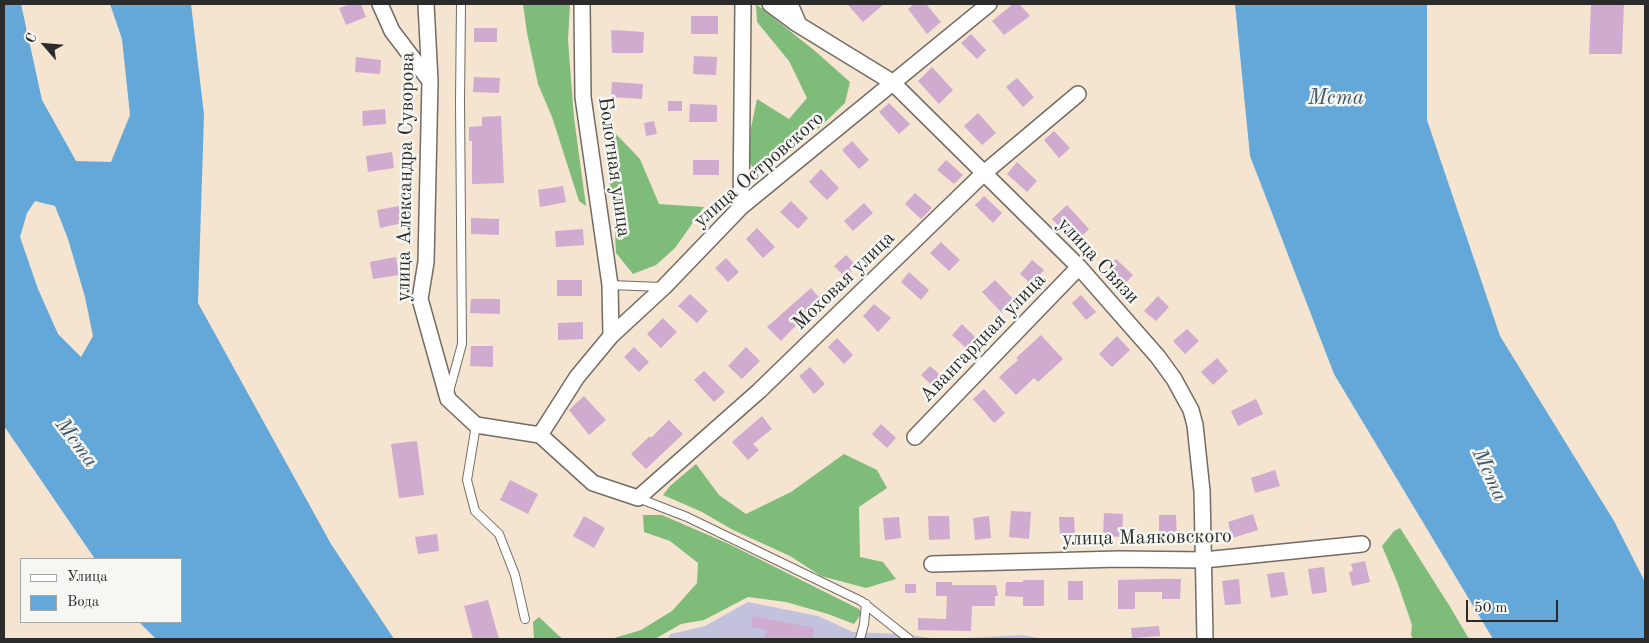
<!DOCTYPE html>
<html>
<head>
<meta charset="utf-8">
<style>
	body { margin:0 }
	#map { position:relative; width:1649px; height:643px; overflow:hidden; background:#f5e4cf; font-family:"Old Standard TT",serif }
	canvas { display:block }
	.frame { position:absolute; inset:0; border:5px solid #2b2b2b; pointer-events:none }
	.legend { position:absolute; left:20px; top:558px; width:162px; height:65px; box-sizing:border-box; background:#f6f6f2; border:1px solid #a5a5a2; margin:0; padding:6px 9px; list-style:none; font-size:15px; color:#2b2b2b }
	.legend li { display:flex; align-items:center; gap:10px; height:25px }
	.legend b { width:25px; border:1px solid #a5a5a2 }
	.north { position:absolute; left:20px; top:20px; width:50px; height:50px; -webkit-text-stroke:4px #f6f6f2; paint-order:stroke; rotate:297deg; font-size:14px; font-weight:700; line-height:20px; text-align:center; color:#2b2b2b }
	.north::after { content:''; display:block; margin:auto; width:18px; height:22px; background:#2b2b2b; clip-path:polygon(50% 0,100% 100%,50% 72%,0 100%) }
	.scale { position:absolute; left:1466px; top:600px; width:92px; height:22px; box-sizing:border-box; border:2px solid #2b2b2b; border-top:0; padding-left:6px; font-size:15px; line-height:18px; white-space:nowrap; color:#2b2b2b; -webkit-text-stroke:4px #f6f6f2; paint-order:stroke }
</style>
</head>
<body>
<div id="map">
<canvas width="1649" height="643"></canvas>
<div class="frame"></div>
<ul class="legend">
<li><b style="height:6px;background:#fff"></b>Улица</li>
<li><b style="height:14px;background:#64a8d9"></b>Вода</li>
</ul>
<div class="north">С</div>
<div class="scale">50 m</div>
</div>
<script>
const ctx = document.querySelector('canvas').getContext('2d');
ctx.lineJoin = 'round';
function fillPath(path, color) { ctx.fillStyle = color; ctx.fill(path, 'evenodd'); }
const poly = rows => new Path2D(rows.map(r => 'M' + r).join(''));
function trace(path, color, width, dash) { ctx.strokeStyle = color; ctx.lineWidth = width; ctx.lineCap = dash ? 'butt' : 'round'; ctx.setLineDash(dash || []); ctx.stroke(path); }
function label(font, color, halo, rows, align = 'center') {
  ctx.font = font + ' "Old Standard TT",serif'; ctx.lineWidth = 5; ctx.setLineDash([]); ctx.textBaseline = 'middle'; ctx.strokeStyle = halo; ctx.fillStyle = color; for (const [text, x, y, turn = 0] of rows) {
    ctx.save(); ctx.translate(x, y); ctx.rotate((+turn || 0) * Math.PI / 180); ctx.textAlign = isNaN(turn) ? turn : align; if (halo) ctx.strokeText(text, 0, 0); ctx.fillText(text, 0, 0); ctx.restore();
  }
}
fillPath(poly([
	[748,602,818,616,853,632,900,634,939,639,667,639,671,634,705,626],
	[1022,635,1043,639,948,639]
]), '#c2c2dc');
fillPath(poly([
	[523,4,570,4,568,40,574,118,586,206,579,201,552,117,538,84,527,33],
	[756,4,815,51,850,82,845,103,819,128,784,156,757,173,748,161,751,128,757,99,789,119,807,98,789,61,757,22],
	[600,113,614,132,640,159,659,204,704,207,675,248,656,265,633,274,616,253,614,212],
	[844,454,877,470,887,488,859,507,860,557,883,562,896,579,866,588,821,576,790,556,733,530,702,512,663,495,670,486,696,464,719,495,746,514,791,492],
	[643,515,662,515,729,544,859,609,861,614,854,624,828,614,786,602,748,597,704,620,681,624,655,639,611,639,641,630,672,611,697,583,698,563,670,541,644,532],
	[1400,528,1449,605,1469,639,1413,639,1411,635,1412,625,1398,584,1382,546,1394,531],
	[539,617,558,635,563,639,534,639,533,622]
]), '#7fbc7a');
fillPath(poly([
	[4,4,21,4,42,100,76,161,111,162,130,115,122,39,110,4,191,4,204,115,198,303,331,544,394,639,156,639,139,622,181,622,181,559,95,559,4,426],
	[35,201,55,206,68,239,85,297,93,336,81,357,58,334,38,289,20,237,27,213],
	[1235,4,1427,4,1427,120,1500,336,1614,521,1645,582,1645,639,1493,639,1334,374,1250,156]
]), '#64a8d9');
fillPath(poly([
	[351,4,361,4,366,17,346,25,339,8],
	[847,4,884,4,863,22],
	[914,4,926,4,941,22,927,34,908,9],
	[1013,4,1019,4,1030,16,1004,35,992,21],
	[1591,4,1624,4,1622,54,1589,54],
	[691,16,718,16,718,34,691,34],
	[474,28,497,28,497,42,474,42],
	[611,30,644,32,643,53,612,53],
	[971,34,986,50,977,59,961,43],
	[694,56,717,57,716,75,693,74],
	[356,57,381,60,380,74,355,72],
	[932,67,953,90,939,104,918,81],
	[474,77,500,78,499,93,473,92],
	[1017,78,1034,97,1023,107,1006,87],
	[612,82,643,84,642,99,611,97],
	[668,101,682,101,682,111,668,111],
	[889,103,910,124,899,134,879,112],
	[690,104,717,105,717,122,689,122],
	[385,109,386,124,363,126,362,111],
	[978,113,996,133,982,145,964,126],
	[501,116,504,183,472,184,472,141,469,141,469,127,482,126,482,117],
	[654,121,657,134,646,136,644,123],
	[1054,131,1070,148,1059,158,1044,140],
	[852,141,869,160,859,169,842,150],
	[392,152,394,168,368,172,366,156],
	[693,160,719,160,719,175,693,175],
	[946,160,963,175,954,184,937,170],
	[1017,162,1037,181,1027,192,1007,174],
	[821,169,839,188,827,200,809,182],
	[563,186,566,202,540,207,538,190],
	[915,193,932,208,921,219,905,204],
	[984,196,1002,213,993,223,975,205],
	[791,201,808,218,798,229,780,212],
	[864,203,873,213,853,231,844,221],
	[1067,205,1089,229,1075,243,1052,219],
	[399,206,402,223,380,228,377,210],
	[471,218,499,219,499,235,471,234],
	[757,228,775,247,763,258,746,239],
	[583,229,584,245,556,247,555,231],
	[941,242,960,260,949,271,930,253],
	[846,255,857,266,845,277,834,266],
	[396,257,399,275,373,279,370,262],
	[726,258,739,272,728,282,715,268],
	[1116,259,1133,275,1122,287,1105,270],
	[1032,260,1044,270,1031,284,1020,274],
	[909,272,929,290,921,300,901,282],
	[557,280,582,280,582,296,557,296],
	[995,280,1015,301,1002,313,982,292],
	[811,288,823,302,808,316,807,314,781,341,767,327],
	[690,294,708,311,697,323,678,306],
	[1081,295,1096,312,1086,320,1072,303],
	[1158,296,1169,307,1156,321,1144,311],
	[471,299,500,299,500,314,470,313],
	[874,304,891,318,878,332,863,316],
	[663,318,677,332,661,348,647,334],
	[583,322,583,339,558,340,558,323],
	[962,324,980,342,970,352,952,335],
	[1187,329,1199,341,1185,354,1173,341],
	[1041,335,1063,359,1038,382,1034,378,1016,395,999,377,1018,360,1016,358],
	[1117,336,1130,350,1112,367,1099,354],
	[837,338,853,355,844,364,828,347],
	[471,346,493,346,493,367,470,366],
	[634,347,649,362,639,372,624,357],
	[746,347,760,361,742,379,728,366],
	[1217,358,1228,371,1213,385,1201,372],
	[930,366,946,380,937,390,921,375],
	[810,367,825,384,814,394,799,376],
	[704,371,725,392,714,402,694,380],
	[984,389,1005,413,994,423,973,399],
	[584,396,606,420,589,435,569,410],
	[1256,399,1263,414,1238,426,1231,411],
	[762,416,772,429,753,444,759,450,748,460,732,442],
	[669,420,683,434,646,469,631,454,650,436,651,438],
	[881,424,896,438,887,448,872,434],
	[417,441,424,495,399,498,391,444],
	[1275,470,1280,486,1255,493,1251,478],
	[510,480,538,494,528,514,500,500],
	[1011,511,1031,512,1029,539,1009,537],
	[1104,513,1123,514,1122,537,1103,536],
	[1253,514,1258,530,1232,538,1228,522],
	[1159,515,1176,515,1177,542,1159,542],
	[584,516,605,528,594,548,573,536],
	[928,516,949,516,950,539,929,540],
	[989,516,991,538,975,540,973,518],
	[899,517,901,538,885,540,883,518],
	[1059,517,1074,517,1075,537,1060,537],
	[437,534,439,551,418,554,415,537],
	[1365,561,1370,582,1352,586,1349,572,1353,571,1351,564],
	[1324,567,1327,592,1312,594,1308,569],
	[1284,572,1288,595,1271,598,1267,574],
	[1156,579,1181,579,1180,599,1162,599,1162,592,1135,592,1135,609,1118,609,1118,580],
	[1239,579,1241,604,1225,605,1222,581],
	[1023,580,1044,580,1044,606,1023,606,1023,597,1005,596,1006,582,1023,582],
	[1068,581,1083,581,1083,600,1068,600],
	[936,582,952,582,952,585,996,585,998,596,995,596,995,606,972,606,971,631,918,630,918,618,946,619,947,596,936,596],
	[905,584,916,584,916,593,905,593],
	[488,600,499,639,473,639,464,606],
	[753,616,814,628,812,639,765,639,766,630,751,627],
	[1159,626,1160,636,1132,638,1131,628]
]), '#ceabcf');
const lane = poly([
	[610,285,662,287],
	[449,392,462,344,460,102,461,4],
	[476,425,467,480,475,511,499,534,515,575,525,619],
	[638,498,687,517,861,601,909,639],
	[860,639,864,624,866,604]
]);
const street = poly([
	[380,4,392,31,430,81],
	[426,4,430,81,426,262,420,299,448,399,476,425,540,435,593,483,638,498,759,391,984,173,1078,94],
	[582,4,583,97,610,285,611,336],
	[770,4,797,24],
	[790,4,799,25,892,82,1079,267,1158,357,1174,379,1191,410,1195,425,1202,491,1205,639],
	[741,207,743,4],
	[540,435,577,377,611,336,664,287,741,207,989,4],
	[915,437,1079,267],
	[932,564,1119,559,1204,560,1362,544]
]);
trace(lane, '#726c64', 10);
trace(street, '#726c64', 18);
trace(lane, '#fff', 8);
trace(street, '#fff', 15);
label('20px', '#2b2b2b', '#f6f6f2', [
	["Болотная улица",614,167,82],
	["улица Островского",759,170,-41],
	["улица Александра Суворова",406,177,-89],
	["улица Связи",1098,261,47],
	["Моховая улица",844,281,-44],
	["Авангардная улица",983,338,-46],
	["улица Маяковского",1147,538,-1]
]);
label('italic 21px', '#3f5768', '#f6f6f2', [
	["Мста",1336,98],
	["Мста",76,443,53],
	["Мста",1489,475,65]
]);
</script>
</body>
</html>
